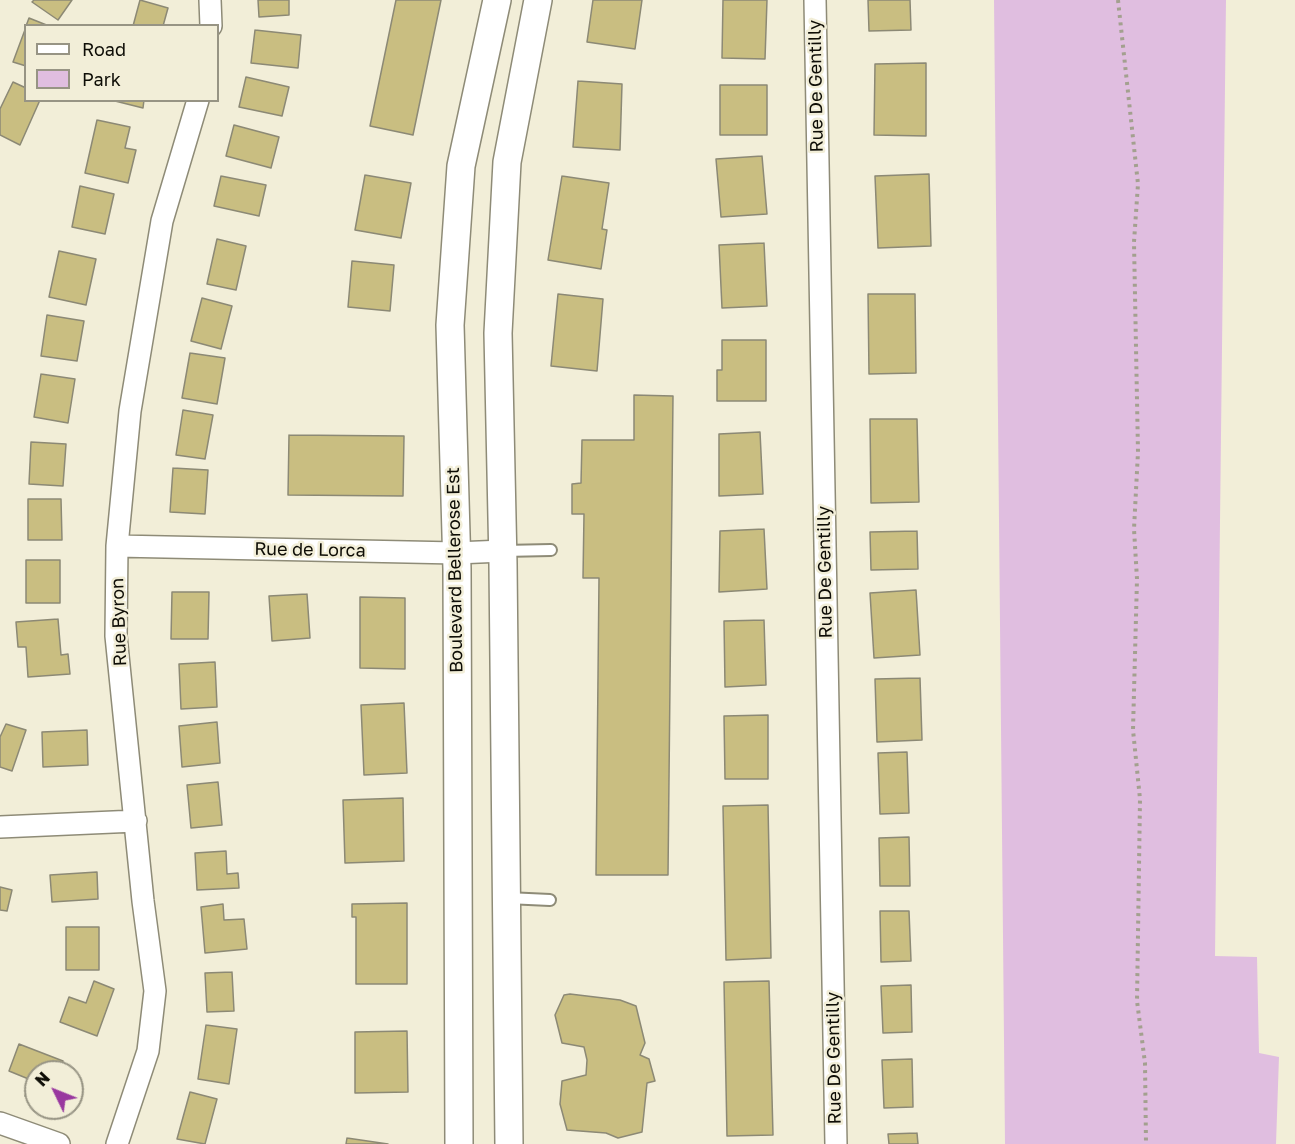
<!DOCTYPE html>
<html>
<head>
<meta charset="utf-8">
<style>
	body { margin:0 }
	#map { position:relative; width:1295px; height:1144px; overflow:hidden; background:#f2eed8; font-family:"Golos Text",sans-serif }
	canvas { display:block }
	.legend { position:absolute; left:24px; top:24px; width:195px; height:78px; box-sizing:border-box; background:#f2eed8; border:2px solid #979484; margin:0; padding:8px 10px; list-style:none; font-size:18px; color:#0e0d06 }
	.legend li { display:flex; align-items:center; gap:12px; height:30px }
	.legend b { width:30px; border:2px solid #979484 }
	.north { position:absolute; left:24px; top:1060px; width:60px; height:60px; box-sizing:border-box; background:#f2eed8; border:2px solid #979484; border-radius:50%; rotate:313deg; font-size:16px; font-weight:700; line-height:24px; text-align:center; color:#0e0d06 }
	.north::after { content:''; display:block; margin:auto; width:21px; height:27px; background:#99389f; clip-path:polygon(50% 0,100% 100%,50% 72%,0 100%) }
</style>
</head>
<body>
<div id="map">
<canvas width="1295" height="1144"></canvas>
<ul class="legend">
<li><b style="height:8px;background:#fff"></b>Road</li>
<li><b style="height:16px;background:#e0bee0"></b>Park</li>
</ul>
<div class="north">N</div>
</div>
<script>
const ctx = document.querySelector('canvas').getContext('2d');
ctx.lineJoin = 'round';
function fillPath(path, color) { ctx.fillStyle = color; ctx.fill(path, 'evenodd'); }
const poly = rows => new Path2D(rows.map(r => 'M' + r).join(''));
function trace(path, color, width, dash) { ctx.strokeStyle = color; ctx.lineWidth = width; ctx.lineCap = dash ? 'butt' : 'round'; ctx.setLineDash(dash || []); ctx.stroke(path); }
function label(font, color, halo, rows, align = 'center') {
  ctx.font = font + ' "Golos Text",sans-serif'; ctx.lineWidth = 5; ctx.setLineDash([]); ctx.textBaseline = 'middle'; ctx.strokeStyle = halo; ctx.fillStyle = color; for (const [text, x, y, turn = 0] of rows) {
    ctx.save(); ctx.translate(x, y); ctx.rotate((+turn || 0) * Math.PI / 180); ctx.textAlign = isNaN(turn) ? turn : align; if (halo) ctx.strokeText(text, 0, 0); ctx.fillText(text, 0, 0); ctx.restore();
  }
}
fillPath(poly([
	[994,0,1226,0,1215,956,1257,957,1259,1053,1279,1057,1276,1144,1005,1144]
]), '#e0bee0');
const building = poly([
	[34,0,72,0,58,20,32,2,34,0],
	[140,0,168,8,163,26,133,26,140,0],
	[258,0,289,0,289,15,259,17,258,0],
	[396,0,441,0,413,135,370,126,396,0],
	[593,0,642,0,635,49,587,42,593,0],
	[723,0,767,0,765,59,722,58,723,0],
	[868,0,910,0,911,30,869,31,868,0],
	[29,18,49,26,26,26,29,18],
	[26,27,26,66,13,62,26,27],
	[255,30,301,35,298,68,251,63,255,30],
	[926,63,926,136,874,135,875,64,926,63],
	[246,77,289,87,282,116,239,107,246,77],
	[578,81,622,84,620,150,573,147,578,81],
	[13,82,26,88,26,100,40,100,20,145,0,135,0,109,13,82],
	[720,85,767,85,767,135,720,135,720,85],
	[111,100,144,100,143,108,111,100],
	[97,120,130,127,125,148,136,150,128,183,85,173,97,120],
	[234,125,279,137,271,168,226,156,234,125],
	[762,156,767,214,721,217,716,159,762,156],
	[929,174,931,246,878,248,875,176,929,174],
	[365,175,411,183,401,238,355,230,365,175],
	[221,176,266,185,259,216,214,206,221,176],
	[562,176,609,183,602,229,607,230,601,269,548,260,562,176],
	[80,186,114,194,105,234,72,227,80,186],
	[217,239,246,246,236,290,207,284,217,239],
	[764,243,767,306,722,308,719,245,764,243],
	[59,251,96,259,86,305,49,297,59,251],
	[352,261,394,265,390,311,348,307,352,261],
	[558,294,603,299,597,371,551,366,558,294],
	[868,294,915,294,916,373,869,374,868,294],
	[202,298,232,306,221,349,191,341,202,298],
	[47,315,84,321,77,361,41,356,47,315],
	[722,340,766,340,766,401,717,401,717,370,722,370,722,340],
	[190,353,225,358,217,404,182,398,190,353],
	[41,374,75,379,68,423,34,417,41,374],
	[634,395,673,396,668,875,596,875,599,578,583,578,584,514,572,514,572,484,581,483,582,440,634,440,634,395],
	[183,410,213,415,205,459,176,455,183,410],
	[870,419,917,419,919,502,871,503,870,419],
	[760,432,763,494,719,496,719,434,760,432],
	[289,435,404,436,403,496,288,495,289,435],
	[31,442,66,444,63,486,29,484,31,442],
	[173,468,208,470,205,514,170,512,173,468],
	[28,499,61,499,62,540,28,540,28,499],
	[764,529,767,589,719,592,720,531,764,529],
	[917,531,918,569,871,570,870,532,917,531],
	[26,560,60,560,60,603,26,603,26,560],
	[916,590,920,655,874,658,870,593,916,590],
	[172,592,209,592,208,639,171,639,172,592],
	[307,594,310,638,272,641,269,596,307,594],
	[360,597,405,598,405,669,360,668,360,597],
	[58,619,61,655,68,654,70,674,28,677,26,647,18,647,16,622,58,619],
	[764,620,766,685,725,687,724,621,764,620],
	[215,662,217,707,181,709,179,664,215,662],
	[920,678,922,740,877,742,875,679,920,678],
	[404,703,407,773,364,775,361,705,404,703],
	[768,715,768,779,725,779,724,716,768,715],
	[217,722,220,763,182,767,179,726,217,722],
	[6,724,26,730,12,771,0,767,0,737,6,724],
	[87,730,88,765,43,767,42,732,87,730],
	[907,752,909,813,880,814,878,753,907,752],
	[218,782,222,825,191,828,187,785,218,782],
	[403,798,404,861,345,863,343,800,403,798],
	[768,805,771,958,726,960,723,806,768,805],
	[909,837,910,886,880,886,879,838,909,837],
	[226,851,227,874,238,873,239,888,197,890,195,853,226,851],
	[97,872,98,899,52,902,50,875,97,872],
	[0,887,12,890,7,911,0,910,0,887],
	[407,903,407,984,356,984,356,917,352,917,352,904,407,903],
	[223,904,224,920,244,919,247,949,205,953,201,907,223,904],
	[880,911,909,911,911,961,881,962,880,911],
	[66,927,99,927,99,970,66,970,66,927],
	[232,972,234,1011,207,1012,205,973,232,972],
	[94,981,114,989,97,1036,60,1022,69,997,86,1003,94,981],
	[769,981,773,1135,727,1136,724,982,769,981],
	[911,985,912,1032,883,1033,881,986,911,985],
	[570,994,620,1000,636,1006,645,1043,640,1055,649,1059,655,1081,647,1083,642,1132,618,1138,606,1133,567,1130,560,1104,562,1081,586,1075,587,1060,584,1047,562,1043,555,1015,564,995,570,994],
	[206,1025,237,1029,229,1084,198,1079,206,1025],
	[407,1031,408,1092,355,1093,355,1032,407,1031],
	[19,1044,63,1061,59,1072,36,1072,36,1100,25,1096,31,1080,9,1071,19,1044],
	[912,1059,913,1107,884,1108,882,1060,912,1059],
	[190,1092,217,1099,205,1144,177,1139,190,1092],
	[917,1133,918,1144,889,1144,888,1134,917,1133],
	[347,1138,388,1144,346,1144,347,1138]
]);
fillPath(building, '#c9be81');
trace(building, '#8c8975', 1.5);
const service = poly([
	[503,551,551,550],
	[507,898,550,900]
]);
const minor = poly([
	[210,0,211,26],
	[815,0,836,1144],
	[117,546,456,553,503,551],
	[0,827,136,821],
	[0,1123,59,1144],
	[117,1144,148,1051,155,991,143,901,116,636,117,546,130,411,162,221,198,100]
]);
const tertiary = poly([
	[459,1144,457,569,450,325,461,166,497,0],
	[509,1144,503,564,498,333,507,162,538,0]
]);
trace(service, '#8e8b77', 14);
trace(minor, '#8e8b77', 24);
trace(tertiary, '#8e8b77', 30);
trace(poly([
	[1118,0,1138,184,1134,242,1138,452,1134,529,1137,579,1133,730,1140,799,1137,1001,1145,1063,1146,1144]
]), '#a3a08f', 4, [3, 4.5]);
trace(service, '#fff', 10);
trace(minor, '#fff', 21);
trace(tertiary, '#fff', 27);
label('18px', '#0e0d06', '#f2eed8', [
	["Rue De Gentilly",816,86,-91],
	["Rue de Lorca",310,550,1],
	["Boulevard Bellerose Est",455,570,-91],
	["Rue De Gentilly",825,572,-91],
	["Rue Byron",119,622,-92],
	["Rue De Gentilly",834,1058,-91]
]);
</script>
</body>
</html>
